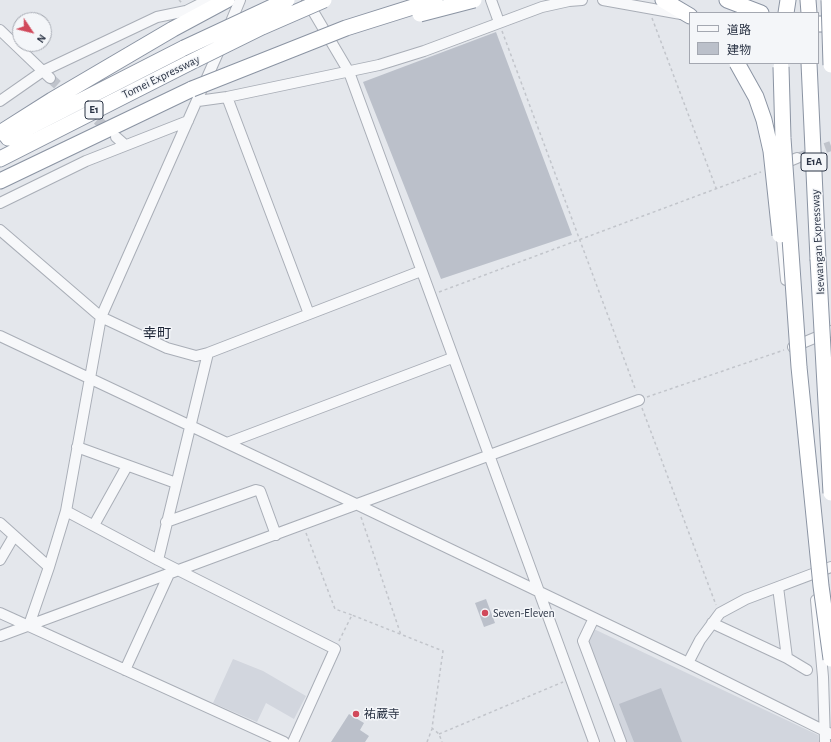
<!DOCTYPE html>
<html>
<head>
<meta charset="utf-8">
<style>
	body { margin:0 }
	#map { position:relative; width:831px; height:742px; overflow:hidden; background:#e4e7ec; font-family:"Alegreya Sans","Noto Sans JP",sans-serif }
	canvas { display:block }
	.legend { position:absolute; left:689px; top:12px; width:130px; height:52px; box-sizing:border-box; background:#f4f6f9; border:1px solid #a4a8b1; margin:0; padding:5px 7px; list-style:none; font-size:12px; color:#2b3445 }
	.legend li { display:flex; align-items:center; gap:8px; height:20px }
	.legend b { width:20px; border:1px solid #a4a8b1 }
	.north { position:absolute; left:12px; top:12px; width:40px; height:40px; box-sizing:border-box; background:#f4f6f9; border:1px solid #a4a8b1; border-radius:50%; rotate:125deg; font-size:11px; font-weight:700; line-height:16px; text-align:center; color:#2b3445 }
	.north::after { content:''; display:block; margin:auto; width:14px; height:18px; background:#d1495b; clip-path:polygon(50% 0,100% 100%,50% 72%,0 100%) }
</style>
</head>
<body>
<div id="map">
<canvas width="831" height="742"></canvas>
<ul class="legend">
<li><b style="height:5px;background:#f7f8fa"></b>道路</li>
<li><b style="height:11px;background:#bbc0ca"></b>建物</li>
</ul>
<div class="north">N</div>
</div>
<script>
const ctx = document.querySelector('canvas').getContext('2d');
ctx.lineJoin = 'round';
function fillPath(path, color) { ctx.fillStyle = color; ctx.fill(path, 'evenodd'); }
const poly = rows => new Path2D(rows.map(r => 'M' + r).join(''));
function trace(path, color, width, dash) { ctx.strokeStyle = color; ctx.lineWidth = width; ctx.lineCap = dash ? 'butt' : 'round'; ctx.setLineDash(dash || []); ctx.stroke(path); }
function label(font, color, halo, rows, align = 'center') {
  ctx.font = font + ' "Alegreya Sans","Noto Sans JP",sans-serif'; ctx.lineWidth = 3; ctx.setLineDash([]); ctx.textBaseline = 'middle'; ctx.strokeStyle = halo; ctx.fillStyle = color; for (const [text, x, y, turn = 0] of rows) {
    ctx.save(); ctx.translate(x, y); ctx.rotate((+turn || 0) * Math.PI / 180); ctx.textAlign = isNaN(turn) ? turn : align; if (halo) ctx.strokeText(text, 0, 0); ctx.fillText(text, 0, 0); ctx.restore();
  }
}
fillPath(poly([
	[592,630,596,630,818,735,819,742,625,742,587,640],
	[233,659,263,671,306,696,294,719,266,703,257,722,213,703]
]), '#d2d6de');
fillPath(poly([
	[496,32,572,235,441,279,363,82],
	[486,599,495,623,484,627,475,603],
	[661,688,682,742,634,742,619,704],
	[349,714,364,723,360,730,369,736,365,742,331,742]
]), '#bbc0ca');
trace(poly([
	[50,78,70,96],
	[86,110,112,133],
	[797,158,831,146]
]), '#bfc3cb', 10, [10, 5]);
const minor = poly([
	[491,0,499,22],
	[603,0,681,14],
	[307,1,349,72,594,742],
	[228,29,240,0],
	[0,30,50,78],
	[227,97,309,314],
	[0,101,43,71,157,17,186,11,208,0],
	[198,101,227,97,379,65,424,51,542,7,569,1,582,0],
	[116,137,125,145],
	[780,165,797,158],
	[0,203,86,161,188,121],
	[781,228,786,280],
	[0,230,101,317,167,348,196,356,208,353,421,271],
	[0,336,356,504,688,663,831,734],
	[793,347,831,331],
	[227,443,452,358],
	[77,447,176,483],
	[66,511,158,560,335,649,293,742],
	[166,522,256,490,260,491,276,535],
	[0,523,49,567],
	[94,525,127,466],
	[0,560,14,536],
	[158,560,208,353],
	[778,587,787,658],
	[816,600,823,677,825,742],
	[0,613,284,742],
	[594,618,583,641,621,742],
	[712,623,787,658,807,670],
	[29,625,49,567,66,511,101,317,221,46],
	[0,636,639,400],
	[688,663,700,640,720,613,746,599,831,567],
	[125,670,169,574]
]);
const highway = poly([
	[663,0,690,16],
	[727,0,761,13],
	[808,0,809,13],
	[786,13,788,0],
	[818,24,831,24],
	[809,63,818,259],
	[0,133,52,100,173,29,227,0],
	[8,138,184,48],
	[0,159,189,63],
	[0,181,192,89]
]);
trace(minor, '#a9aeb7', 12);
trace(highway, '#8b94a3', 17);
trace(poly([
	[179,0,182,3],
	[652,18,716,188],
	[502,31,636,391],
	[439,292,761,172],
	[647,397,784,350],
	[642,408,716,605],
	[361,517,401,635],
	[306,533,335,609,352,615],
	[339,641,352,615,443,651,432,728,439,734,442,742],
	[439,734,563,682],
	[427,742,432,729]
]), '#c2c5cb', 1.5, [3, 3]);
trace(minor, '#f7f8fa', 10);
trace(highway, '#fff', 15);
const highwayBridge = poly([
	[829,0,831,65],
	[420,14,474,0],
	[184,48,287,0],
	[189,63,262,27,324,0],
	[737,63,756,97,764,120,771,151,780,235],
	[781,67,783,138,799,367,821,586,831,659],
	[192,89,346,28,435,0],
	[818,259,831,493]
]);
trace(highwayBridge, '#8b94a3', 17, []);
trace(highwayBridge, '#fff', 15);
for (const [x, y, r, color] of [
	[485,613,4,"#d1495b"],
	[356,714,4,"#d1495b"]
]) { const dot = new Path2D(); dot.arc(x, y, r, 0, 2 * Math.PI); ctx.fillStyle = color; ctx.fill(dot); trace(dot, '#f4f6f9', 1.5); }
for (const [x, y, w] of [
	[94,110,18],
	[814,162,26]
]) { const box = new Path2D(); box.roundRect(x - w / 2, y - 9, w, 18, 3); ctx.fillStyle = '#f4f6f9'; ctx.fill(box); trace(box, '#2b3445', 1); }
label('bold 11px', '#2b3445', null, [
	["E1",94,110],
	["E1A",814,162]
]);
label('12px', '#2b3445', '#f4f6f9', [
	["Tomei Expressway",161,77,-26],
	["Isewangan Expressway",818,242,-93]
]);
label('12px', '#2b3445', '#f4f6f9', [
	["Seven-Eleven",493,613],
	["祐蔵寺",364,714]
], 'left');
label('14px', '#1d2536', '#f4f6f9', [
	["幸町",157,334]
]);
</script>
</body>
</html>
